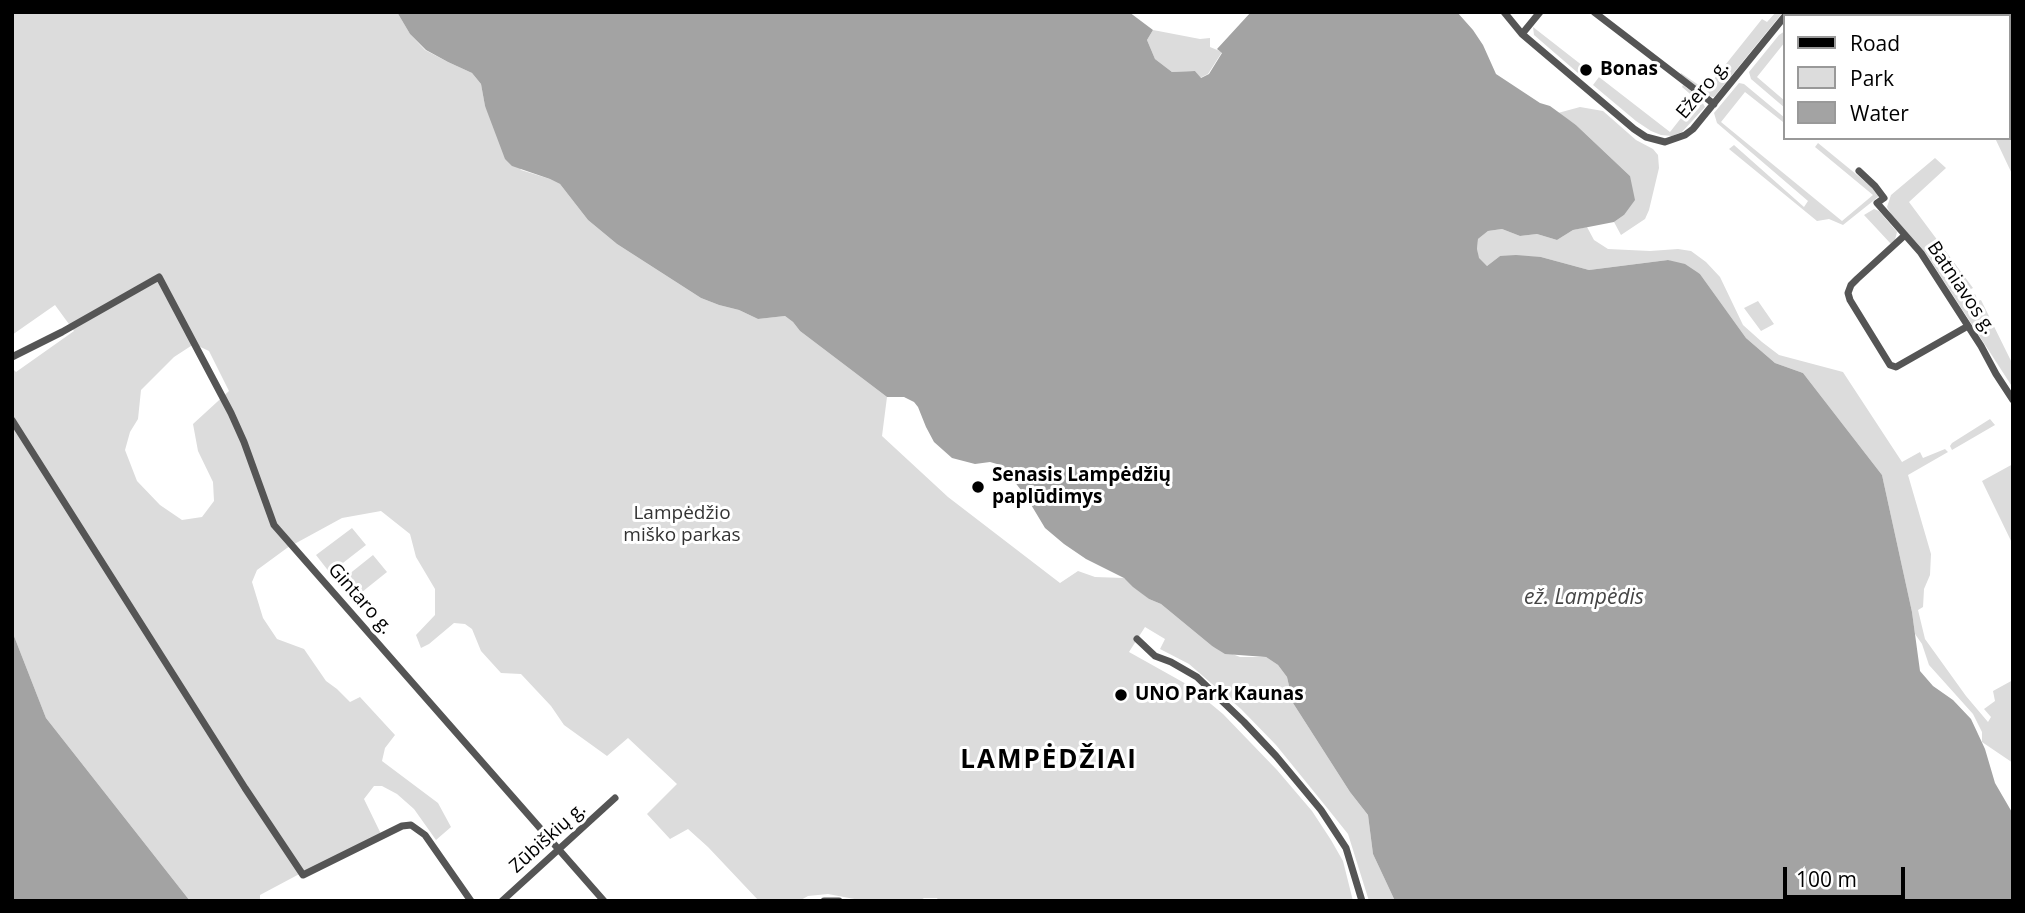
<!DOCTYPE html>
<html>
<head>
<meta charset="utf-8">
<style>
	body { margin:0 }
	#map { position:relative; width:2025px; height:913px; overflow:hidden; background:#fff; font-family:"Open Sans",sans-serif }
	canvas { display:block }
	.frame { position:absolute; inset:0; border:14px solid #000; pointer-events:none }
	.legend { position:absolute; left:1783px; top:14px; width:228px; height:126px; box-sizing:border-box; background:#fff; border:2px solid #999; margin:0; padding:9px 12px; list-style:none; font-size:21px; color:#000 }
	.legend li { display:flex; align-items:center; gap:14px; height:35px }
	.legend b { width:35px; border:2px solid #999 }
	.scale { position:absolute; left:1783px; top:867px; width:122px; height:32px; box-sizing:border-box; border:4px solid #000; border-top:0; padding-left:9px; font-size:21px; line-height:24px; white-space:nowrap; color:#000; -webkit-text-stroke:5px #fff; paint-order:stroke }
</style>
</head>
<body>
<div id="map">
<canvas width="2025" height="913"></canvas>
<div class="frame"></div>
<ul class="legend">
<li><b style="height:9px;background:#000"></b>Road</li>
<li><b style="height:19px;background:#dcdcdc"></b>Park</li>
<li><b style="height:19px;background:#a3a3a3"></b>Water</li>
</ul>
<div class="scale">100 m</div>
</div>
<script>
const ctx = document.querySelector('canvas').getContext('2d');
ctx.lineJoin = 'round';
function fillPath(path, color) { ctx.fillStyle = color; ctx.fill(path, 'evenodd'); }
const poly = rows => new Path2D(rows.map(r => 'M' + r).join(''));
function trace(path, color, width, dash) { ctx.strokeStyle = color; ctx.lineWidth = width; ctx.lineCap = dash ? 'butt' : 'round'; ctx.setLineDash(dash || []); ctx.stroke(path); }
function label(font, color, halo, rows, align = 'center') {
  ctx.font = font + ' "Open Sans",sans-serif'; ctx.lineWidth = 6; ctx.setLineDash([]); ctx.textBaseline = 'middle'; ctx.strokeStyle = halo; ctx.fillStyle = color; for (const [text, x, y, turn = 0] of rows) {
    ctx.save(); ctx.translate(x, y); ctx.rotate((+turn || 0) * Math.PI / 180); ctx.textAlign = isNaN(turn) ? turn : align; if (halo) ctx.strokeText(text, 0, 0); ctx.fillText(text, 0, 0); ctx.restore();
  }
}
fillPath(poly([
	[12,12,397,12,410,34,425,50,448,62,472,73,481,84,485,106,521,170,550,179,560,184,588,220,617,244,701,298,719,305,739,310,758,319,785,316,793,322,800,331,887,397,882,436,948,497,1060,583,1078,571,1095,577,1124,578,1149,599,1161,604,1212,646,1240,657,1266,657,1278,665,1287,677,1293,703,1350,792,1368,815,1373,854,1395,901,1369,901,1348,834,1328,809,1276,745,1241,709,1189,664,1160,649,1165,639,1145,627,1129,652,1188,685,1223,714,1277,770,1312,811,1331,840,1343,861,1353,901,939,901,937,898,924,898,919,901,865,901,828,894,808,896,799,901,759,901,708,847,688,829,670,839,647,814,677,784,628,738,607,756,564,725,551,706,521,674,501,673,481,651,472,629,465,624,454,623,429,644,421,648,416,635,435,615,435,589,416,557,410,534,381,511,342,518,287,548,257,570,252,582,263,618,277,639,304,649,326,681,337,689,350,702,360,697,395,735,385,748,382,761,438,803,451,827,436,840,414,809,397,794,382,786,374,786,364,799,381,834,305,871,260,895,260,901,190,901,46,718,12,631,12,368,16,372,74,331,55,305,12,335],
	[194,344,209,351,229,391,193,424,198,451,213,482,214,501,202,517,182,520,160,505,137,481,125,450,130,432,138,419,141,390,174,357],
	[1776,12,1783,12,1714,97,1707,96,1680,75,1681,73,1703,88,1706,89,1762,19,1767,22],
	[1533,27,1583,66,1578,73,1534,35],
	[1153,30,1200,39,1210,38,1210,47,1222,52,1208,74,1200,78,1195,71,1172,72,1155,59,1147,40],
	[1785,31,1785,42,1757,77,1785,101,1785,108,1751,79,1749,72,1779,35],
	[1599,77,1670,132,1696,99,1682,87,1683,85,1700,98,1705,107,1682,132,1672,136,1661,135,1651,131,1636,121,1593,85],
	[1739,83,1744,84,1785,118,1783,122,1745,92,1721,122,1842,221,1873,195,1815,147,1818,143,1873,188,1878,194,1878,197,1843,225,1829,219,1817,221,1729,149,1734,145,1804,207,1808,201,1717,123,1714,113],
	[2009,97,2013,102,2013,176,1995,138,2009,138],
	[1580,107,1603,111,1636,140,1653,149,1658,155,1659,168,1649,210,1645,219,1621,235,1614,222,1624,215,1630,176,1576,125,1558,113],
	[1935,158,1946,168,1909,202,1973,288,1969,290,1971,295,1975,294,1978,301,1981,300,2013,365,2013,388,1925,252,1891,214,1887,207,1891,195],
	[1874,209,1879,211,1897,232,1895,240,1891,244,1864,215],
	[1587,227,1594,240,1608,249,1650,251,1678,249,1691,251,1706,262,1720,277,1743,325,1762,342,1779,355,1843,372,1902,462,1920,452,1923,458,1945,449,1948,452,1908,475,1931,554,1930,575,1924,589,1923,607,1918,610,1925,639,1966,696,1988,722,1991,717,1984,709,1995,701,1993,691,2013,680,2013,763,1982,742,1982,732,1973,714,1929,665,1922,644,1915,634,1912,612,1882,475,1803,373,1775,363,1746,338,1700,274,1668,260,1589,270,1541,257,1500,256,1487,266,1478,258,1477,249,1478,239,1488,231,1502,229,1520,236,1537,234,1557,240,1573,230],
	[1758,301,1774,324,1761,331,1744,308],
	[1990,419,1995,425,1952,450,1950,446,1952,443],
	[2013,464,2013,545,1982,481],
	[352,528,366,545,330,573,316,555],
	[373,555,387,572,352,600,338,583]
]), '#dcdcdc');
fillPath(poly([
	[397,12,1129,12,1153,30,1147,40,1155,59,1172,72,1195,71,1201,78,1209,74,1222,53,1217,49,1251,12,1457,12,1473,30,1483,45,1496,74,1540,103,1550,106,1576,125,1630,176,1635,200,1624,215,1614,222,1573,230,1557,240,1537,234,1520,236,1502,229,1488,231,1478,239,1477,249,1479,258,1487,266,1500,256,1516,255,1541,257,1589,270,1668,260,1685,264,1700,274,1746,338,1775,363,1803,373,1882,475,1912,612,1920,671,1933,686,1953,700,1971,719,1985,749,1995,783,2013,814,2013,901,1395,901,1373,854,1368,815,1350,792,1293,703,1287,677,1278,665,1266,657,1225,654,1212,646,1161,604,1149,599,1133,587,1124,578,1086,559,1064,544,1045,528,1027,498,1011,477,997,464,990,462,975,464,952,458,934,442,926,427,918,407,914,402,904,397,887,397,800,331,793,322,785,316,758,319,739,310,719,305,701,298,617,244,588,220,560,184,550,179,512,166,505,159,485,106,481,84,472,73,448,62,426,50,410,34],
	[12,631,46,718,190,901,12,901]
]), '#a3a3a3');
const primary = poly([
	[1945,12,1950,16],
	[2009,78,2013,83]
]);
trace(primary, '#dbdbdb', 14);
trace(poly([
	[1504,12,1522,34,1634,129,1646,137,1665,142,1685,135,1693,129,1785,16],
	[1594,12,1714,104],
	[1522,34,1540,12],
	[1859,171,1875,186,1884,198,1877,203,1921,253,1981,346,1996,374,2013,400],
	[1904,236,1857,279,1851,285,1848,293,1850,300,1890,365,1896,367,1968,326],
	[12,357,62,332,159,277,231,413,244,442,274,525,604,901],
	[12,420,245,788,303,875,402,826,411,825,425,835,471,901],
	[1137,639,1155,656,1171,662,1197,677,1244,722,1276,756,1321,810,1346,848,1362,901],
	[502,901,615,798],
	[824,901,839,901]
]), '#555', 7);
trace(primary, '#000', 10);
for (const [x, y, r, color] of [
	[1586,70,7,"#000"],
	[978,487,7,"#000"],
	[1121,695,7,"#000"]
]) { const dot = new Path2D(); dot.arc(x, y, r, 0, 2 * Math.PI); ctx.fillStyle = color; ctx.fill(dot); trace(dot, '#fff', 2.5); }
label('bold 19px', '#000', '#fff', [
	["Bonas",1600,70],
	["Senasis Lampėdžių",992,476],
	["paplūdimys",992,498],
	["UNO Park Kaunas",1135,695]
], 'left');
label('19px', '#000', '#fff', [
	["Ežero g.",1703,90,-50],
	["Batniavos g.",1961,288,56],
	["Gintaro g.",360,599,49],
	["Zūbiškių g.",548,838,-42]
]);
label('19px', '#333', '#fff', [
	["Lampėdžio",682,514],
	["miško parkas",682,536]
]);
label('italic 21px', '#444', '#fff', [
	["ež. Lampėdis",1584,598]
]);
ctx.letterSpacing = '2px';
label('bold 26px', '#000', '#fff', [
	["LAMPĖDŽIAI",1049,761]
]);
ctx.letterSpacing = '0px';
</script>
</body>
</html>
